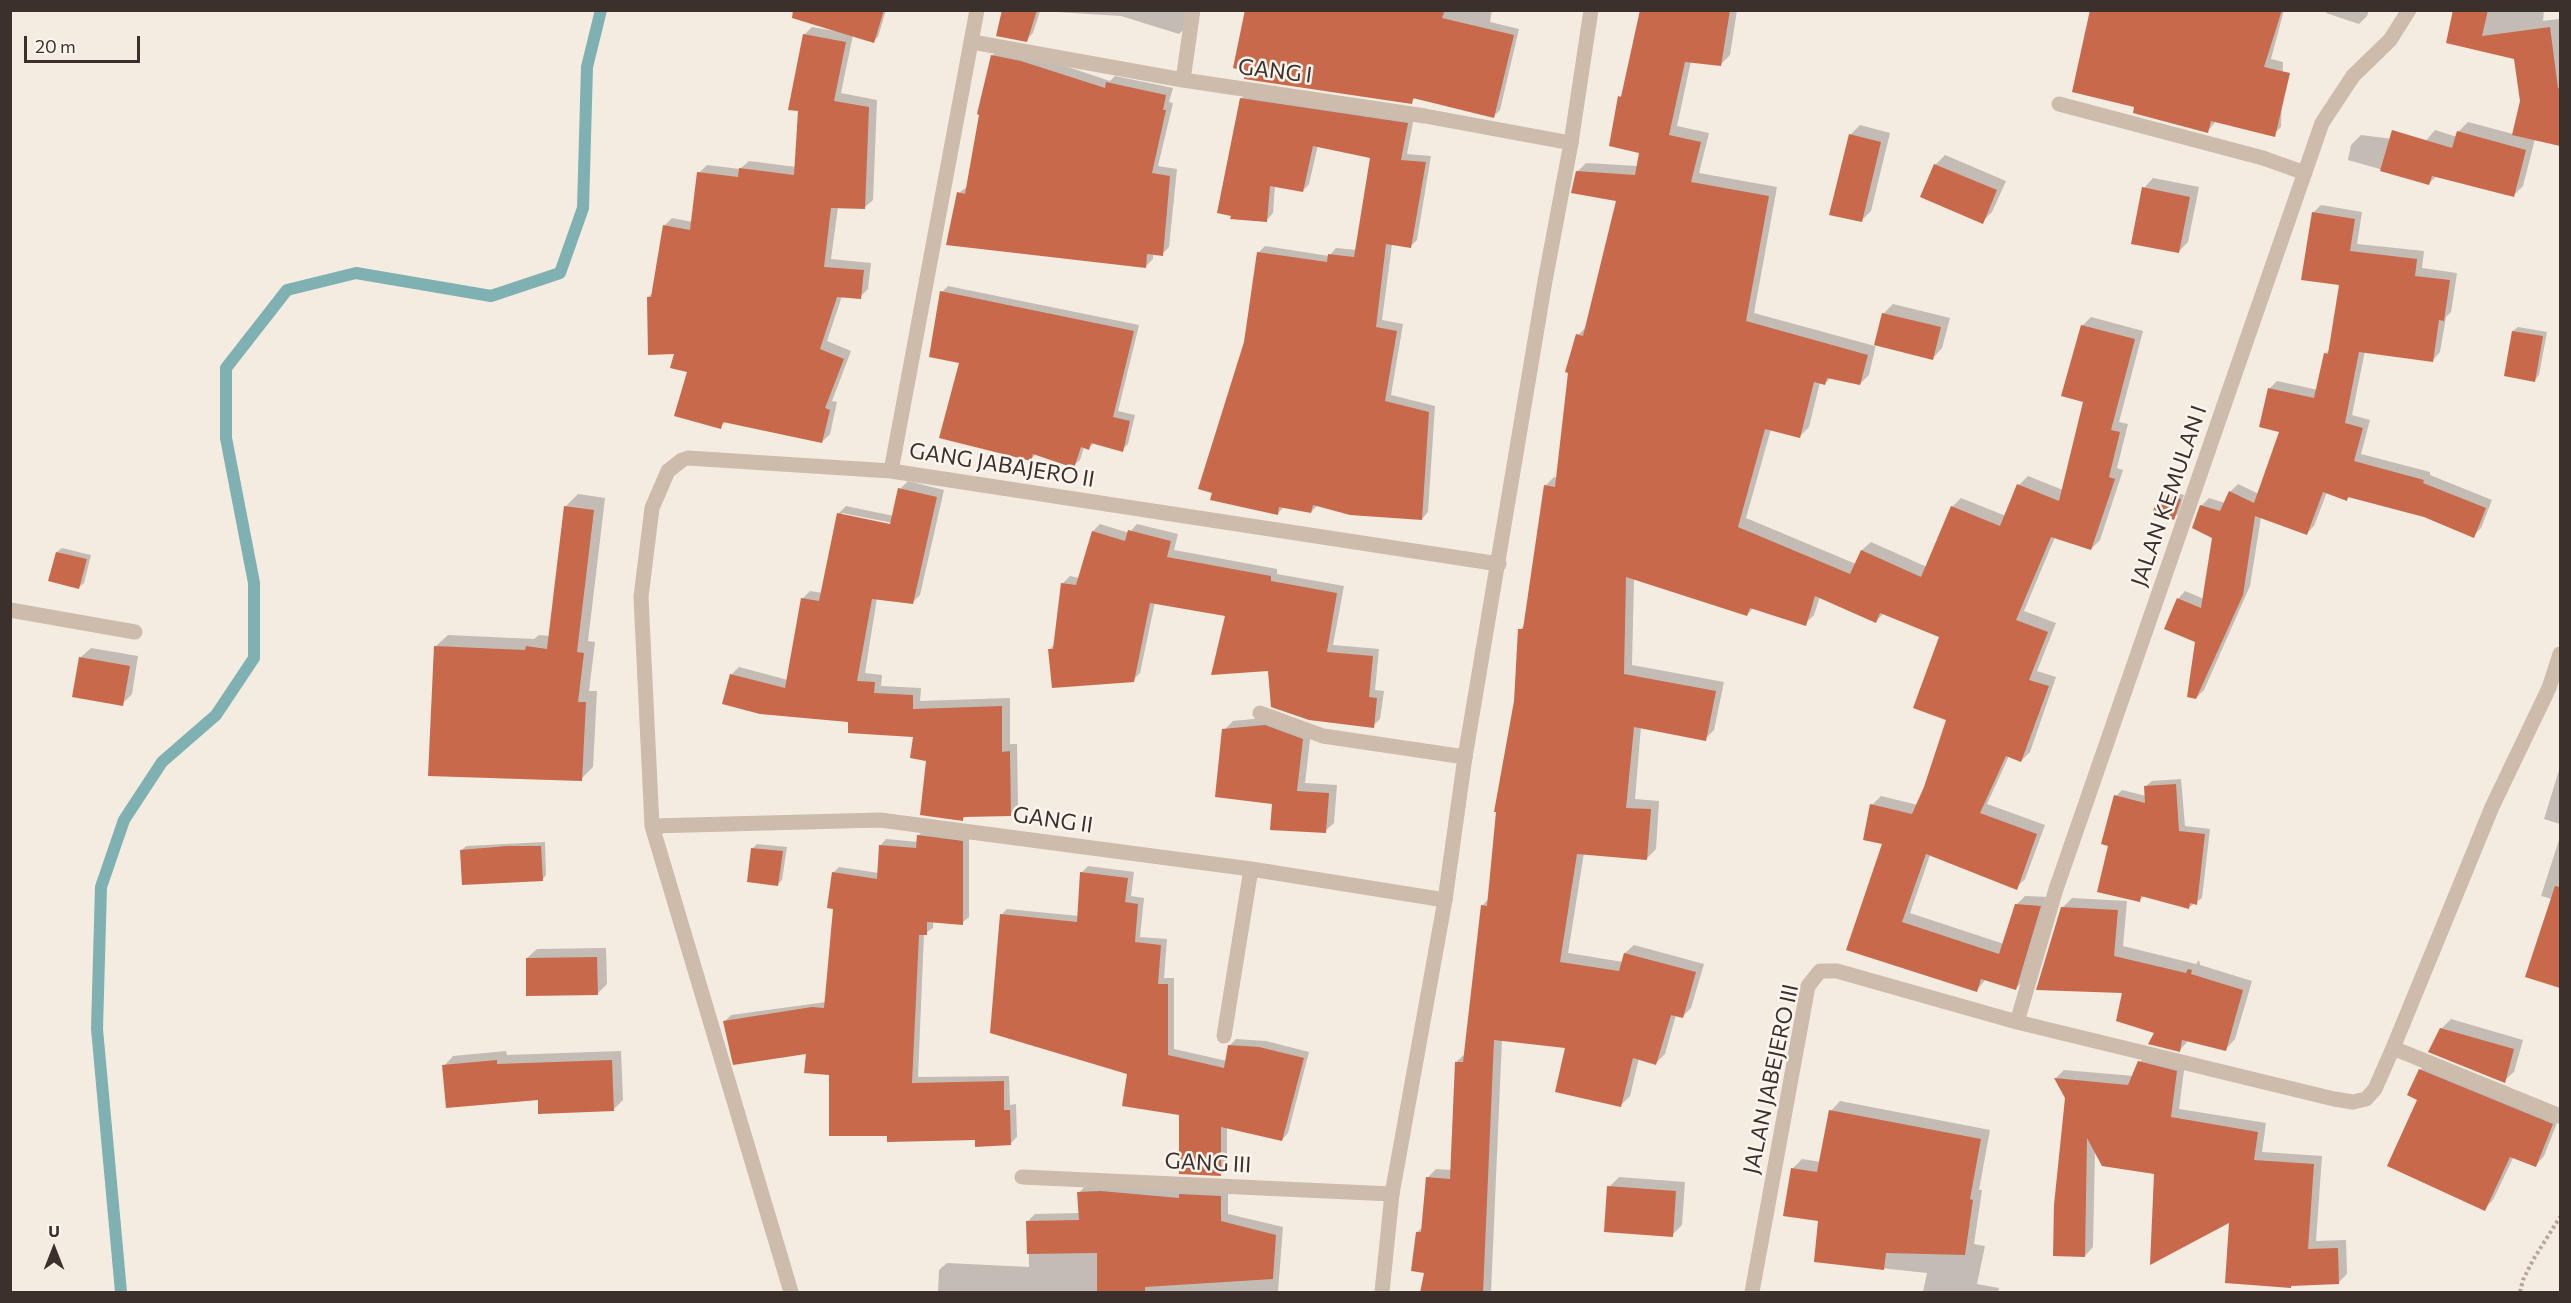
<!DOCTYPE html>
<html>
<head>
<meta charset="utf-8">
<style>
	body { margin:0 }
	#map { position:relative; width:2571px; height:1303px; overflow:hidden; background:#f4ebe1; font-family:Commissioner,sans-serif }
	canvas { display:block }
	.frame { position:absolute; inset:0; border:12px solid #3b302b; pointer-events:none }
	.north { position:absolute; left:24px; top:1219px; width:60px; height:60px; -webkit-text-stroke:4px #fbf5ee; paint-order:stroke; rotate:0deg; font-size:16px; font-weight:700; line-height:24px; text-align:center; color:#3b302b }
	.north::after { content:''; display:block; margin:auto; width:21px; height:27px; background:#3b302b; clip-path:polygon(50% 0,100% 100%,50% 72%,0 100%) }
	.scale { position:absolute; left:24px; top:36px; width:116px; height:27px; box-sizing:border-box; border:3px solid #3b302b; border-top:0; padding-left:8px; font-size:18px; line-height:21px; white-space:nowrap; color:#3b302b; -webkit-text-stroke:4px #fbf5ee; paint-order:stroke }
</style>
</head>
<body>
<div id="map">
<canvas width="2571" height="1303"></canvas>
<div class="frame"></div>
<div class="north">U</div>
<div class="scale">20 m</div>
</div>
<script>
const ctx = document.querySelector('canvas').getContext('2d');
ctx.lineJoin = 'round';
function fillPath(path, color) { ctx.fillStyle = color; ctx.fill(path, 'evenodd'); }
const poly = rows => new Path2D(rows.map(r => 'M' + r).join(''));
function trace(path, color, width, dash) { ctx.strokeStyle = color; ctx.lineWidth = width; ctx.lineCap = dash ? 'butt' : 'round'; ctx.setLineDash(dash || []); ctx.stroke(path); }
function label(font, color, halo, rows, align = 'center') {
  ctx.font = font + ' Commissioner,sans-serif'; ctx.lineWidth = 5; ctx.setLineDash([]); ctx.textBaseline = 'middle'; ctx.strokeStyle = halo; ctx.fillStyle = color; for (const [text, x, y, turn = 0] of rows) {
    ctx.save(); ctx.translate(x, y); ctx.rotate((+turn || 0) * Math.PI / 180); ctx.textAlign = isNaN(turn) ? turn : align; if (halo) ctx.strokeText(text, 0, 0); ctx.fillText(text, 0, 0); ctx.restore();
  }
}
fillPath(poly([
	[853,10,886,10,878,37,873,41,853,35,841,93,877,100,873,200,865,207,838,207,831,259,871,263,868,289,860,297,842,296,827,341,851,351,832,401,837,402,830,434,822,442,726,421,720,427,676,352,648,297,653,293,664,226,672,218,693,222,699,173,707,165,740,169,749,161,796,167,804,35,812,27,846,33],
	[1002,10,1188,10,1186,27,1179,34,1121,16,1040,11,1033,33,1026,40],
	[1246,10,1492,10,1490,22,1519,29,1500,110,1494,116,1416,97,1411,103],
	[1641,10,1737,10,1730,55,1721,64,1691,61,1677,126,1709,133,1699,173,1777,187,1754,313,1875,346,1883,314,1893,304,1950,318,1942,348,1933,358,1876,344,1869,375,1860,384,1831,377,1825,384,1820,382,1809,427,1800,436,1771,429,1746,518,1856,564,1862,550,1871,542,1927,567,1952,507,1961,498,2006,516,2019,485,2028,476,2063,490,2085,401,2082,326,2091,317,2143,331,2119,422,2128,424,2117,468,2123,470,2100,540,2091,549,2055,537,2024,611,2056,623,2037,671,2056,677,2030,752,2021,761,2009,756,1987,804,2045,825,2025,879,2016,888,1930,855,1910,913,2004,944,2016,905,2025,896,2049,897,2025,979,2016,988,1986,979,1977,990,1848,949,1884,843,1872,805,1881,796,1918,805,1948,719,1941,636,1884,613,1876,621,1820,596,1814,615,1805,624,1754,607,1747,615,1634,578,1632,665,1724,682,1714,730,1705,739,1641,726,1635,799,1659,801,1656,849,1647,858,1584,853,1568,953,1623,962,1625,953,1634,945,1704,964,1691,1008,1682,1017,1676,1015,1665,1054,1656,1063,1639,1058,1630,1096,1621,1105,1567,1047,1502,1039,1491,1292,1422,1292,1426,1272,1417,1232,1423,1227,1427,1178,1436,1169,1452,1170,1456,1062,1466,1053,1482,906,1489,898,1515,701,1520,630,1525,624,1545,486,1554,477,1557,478,1578,335,1587,326,1617,200,1577,172,1586,163,1638,166,1640,152,1620,97,1624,93],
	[2092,10,2284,10,2271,59,2283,62,2281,127,2273,135,2216,121,2207,132,2136,106],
	[2327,10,2369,10,2367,16,2359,24,2326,13],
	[2455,10,2544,10,2543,21,2559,19,2560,145,2535,139,2523,186,2513,196,2437,176,2429,183,2348,160,2351,145,2361,135,2424,143,2435,130,2457,137,2458,132,2468,122,2513,134,2521,101,2515,57,2448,42],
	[1000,49,1029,54,1110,81,1115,76,1173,88,1169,102,1173,103,1158,166,1177,169,1169,247,1162,254,1153,254,1153,259,1145,267,959,193,968,186,992,56],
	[1248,92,1414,117,1407,154,1431,156,1417,240,1410,247,1392,244,1382,320,1403,324,1391,395,1435,406,1428,512,1422,519,1318,505,1311,512,1285,506,1277,514,1245,343,1258,253,1265,246,1329,256,1336,248,1357,250,1372,156,1318,145,1309,184,1303,191,1275,185,1273,213,1267,220,1241,99],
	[1860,125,1890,133,1871,211,1861,221,1850,135],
	[1945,155,2006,181,1992,212,1982,222,1935,165],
	[2153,178,2199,187,2188,242,2179,251,2144,188],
	[2321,205,2362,212,2357,244,2424,251,2422,268,2457,273,2451,312,2446,317,2440,352,2433,360,2365,351,2352,415,2370,420,2361,454,2430,472,2430,475,2492,500,2481,528,2473,536,2424,516,2350,496,2347,499,2327,492,2314,526,2307,533,2261,517,2250,586,2204,690,2196,698,2197,641,2178,599,2185,591,2204,599,2213,537,2201,506,2209,498,2225,503,2230,492,2238,484,2259,494,2281,431,2269,389,2277,381,2318,390,2325,354,2331,348,2341,284,2313,213],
	[948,286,1139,325,1118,411,1135,415,1128,444,1122,450,1094,443,1089,448,1084,447,1080,460,1073,466,1037,453,1031,459,961,362,942,292],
	[2518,327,2547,332,2539,375,2535,380,2513,331],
	[908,481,944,490,920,595,912,603,877,598,865,673,882,675,881,686,921,688,920,701,1010,698,1010,744,1017,744,1018,807,1010,815,966,816,962,820,915,736,850,720,731,675,739,667,788,680,802,599,810,591,822,593,838,514,846,506,894,516,900,489],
	[842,513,898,524,897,527,842,516],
	[2166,489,2184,495,2178,514,2173,518,2161,494],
	[578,494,605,498,588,641,595,642,589,691,597,691,593,767,581,779,436,646,448,635,534,639,539,635,550,636,566,506],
	[1100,524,1129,533,1137,524,1178,534,1174,550,1277,569,1277,574,1344,586,1333,645,1379,649,1375,690,1384,691,1380,719,1373,726,1269,669,1226,615,1155,602,1140,673,1133,680,1049,650,1055,644,1063,583,1070,576,1079,578,1093,531],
	[62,548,91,555,84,583,79,587,50,580,57,552],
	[91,648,138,656,132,694,122,704,74,695,81,657],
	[1274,717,1311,731,1305,783,1337,785,1334,823,1325,831,1273,802,1224,730,1233,721],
	[2560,767,2560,824,2544,819],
	[2181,779,2185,826,2210,829,2202,898,2188,908,2145,895,2139,901,2110,845,2116,796,2122,790,2146,796,2146,786,2152,781],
	[925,829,969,835,969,917,962,923,933,921,933,928,924,934,918,1077,1009,1076,1010,1105,1016,1104,1017,1137,1010,1144,976,1139,889,1135,807,1052,725,1021,731,1015,826,1002,835,908,833,873,839,867,879,873,880,846,886,839,918,842,919,835],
	[2560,837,2560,986,2527,976,2552,899,2541,896],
	[545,842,546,875,542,880,462,850,466,846],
	[757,844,787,847,782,880,778,884,753,848],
	[1088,866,1134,872,1131,896,1144,898,1140,937,1167,939,1164,978,1174,978,1174,1049,1227,1061,1230,1045,1236,1039,1266,1041,1309,1052,1288,1133,1282,1140,1227,1127,1227,1169,1220,1175,1181,1114,1129,1073,1001,915,1007,909,1079,916,1082,872],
	[2072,898,2127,901,2123,946,2196,964,2199,960,2200,965,2252,981,2235,1039,2226,1049,2189,1040,2180,1050,2156,1032,2062,908],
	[606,948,607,984,597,994,527,958,537,949],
	[2451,1019,2523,1040,2514,1072,2504,1081,2441,1029],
	[506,1051,507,1055,621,1051,623,1100,613,1110,539,1098,444,1066,453,1056],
	[2148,1054,2185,1063,2179,1109,2266,1123,2262,1152,2322,1156,2316,1241,2346,1240,2347,1274,2338,1283,2293,1284,2291,1287,2231,1221,2156,1172,2095,1150,2093,1247,2085,1256,2067,1098,2056,1078,2064,1070,2134,1076,2140,1062],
	[2429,1062,2560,1115,2544,1156,2536,1165,2514,1156,2493,1200,2484,1209,2419,1099,2420,1070],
	[1840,1101,1990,1130,1979,1190,1982,1190,1974,1244,1985,1246,1977,1284,1999,1288,1998,1292,1923,1292,1927,1273,1816,1261,1820,1220,1792,1169,1802,1159,1821,1162,1831,1111],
	[1619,1177,1685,1182,1682,1225,1672,1235,1609,1187],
	[1086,1185,1228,1189,1228,1214,1283,1227,1278,1292,938,1292,939,1270,947,1263,1029,1267,1028,1221,1035,1214,1080,1213,1079,1193]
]), '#0003');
trace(poly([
	[121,1292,97,1029,101,887,124,820,162,762,216,715,254,658,254,583,226,438,226,368,287,290,356,273,491,296,560,273,583,208,587,67,601,10]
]), '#7fb0b2', 12);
fillPath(poly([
	[793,10,884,10,874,43,792,18],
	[1002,10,1037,10,1027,42,996,36],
	[1245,10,1445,10,1442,18,1514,35,1494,118,1413,98,1412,104,1244,79,1245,71,1233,68],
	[1640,10,1730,10,1721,66,1685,62,1669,135,1701,142,1691,182,1769,196,1746,321,1868,355,1860,385,1827,378,1825,385,1814,382,1800,438,1765,429,1738,527,1850,574,1861,550,1921,577,1951,506,2000,526,2017,484,2059,501,2083,402,2061,396,2081,325,2135,339,2111,430,2120,432,2109,477,2115,479,2091,550,2051,537,2016,620,2048,632,2029,680,2049,686,2021,762,2006,756,1980,813,2037,834,2017,890,1926,854,1902,922,1999,954,2015,904,2041,906,2016,990,1981,979,1977,992,1846,950,1882,844,1863,840,1870,804,1912,814,1924,787,1946,720,1913,708,1939,637,1880,613,1876,623,1815,596,1806,626,1750,608,1747,616,1626,577,1624,674,1716,691,1706,741,1634,727,1626,808,1651,809,1647,860,1577,854,1560,962,1619,971,1624,953,1696,972,1683,1018,1671,1015,1656,1065,1633,1058,1621,1107,1555,1092,1565,1048,1494,1040,1483,1293,1420,1293,1424,1273,1411,1271,1416,1232,1421,1232,1426,1177,1450,1179,1455,1062,1463,1062,1481,905,1487,906,1496,812,1494,812,1514,701,1518,629,1523,629,1544,485,1555,487,1568,373,1565,372,1576,334,1583,336,1616,201,1571,193,1576,171,1635,175,1639,153,1609,146,1618,96,1621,97],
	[2090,10,2282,10,2264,67,2290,73,2275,137,2211,121,2208,133,2133,113,2134,107,2072,92],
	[2453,10,2488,10,2482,36,2550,27,2558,88,2560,89,2560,146,2512,135,2520,101,2514,59,2446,43],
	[803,34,846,42,834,101,869,107,865,209,831,208,824,267,864,270,861,299,837,297,820,349,844,359,825,408,830,410,822,443,723,422,721,429,674,416,687,372,670,368,674,354,648,355,647,297,651,297,663,225,690,230,697,172,738,177,739,168,794,175,798,111,788,110],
	[991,55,1021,61,1105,88,1106,82,1166,95,1163,110,1166,110,1152,173,1170,176,1163,256,1147,254,1146,268,946,245,957,192,965,194,979,115,977,114],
	[1240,98,1408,123,1401,160,1426,162,1411,248,1386,244,1376,327,1397,331,1385,401,1429,412,1422,520,1350,515,1313,505,1311,513,1279,507,1278,515,1210,500,1212,493,1198,489,1244,342,1257,252,1327,262,1328,254,1354,257,1370,158,1313,146,1303,192,1270,186,1267,222,1230,219,1231,216,1217,213],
	[2392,130,2452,148,2457,131,2526,150,2514,197,2432,176,2429,185,2380,171],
	[1849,134,1881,142,1862,222,1829,215],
	[1934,164,1997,190,1983,224,1920,197],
	[2142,187,2190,197,2179,253,2131,244],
	[2312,212,2355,219,2350,251,2417,259,2415,276,2450,280,2444,321,2439,320,2433,362,2359,352,2345,423,2363,428,2354,461,2424,480,2423,483,2486,508,2474,538,2424,517,2348,497,2347,501,2323,492,2307,535,2255,516,2243,595,2196,699,2187,697,2195,642,2164,629,2177,598,2201,608,2212,538,2192,528,2200,505,2220,511,2229,491,2254,503,2279,432,2259,427,2268,388,2314,398,2324,353,2328,354,2339,285,2301,280],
	[940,291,1134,331,1113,417,1130,421,1123,452,1091,443,1089,450,1081,447,1074,468,1033,454,1031,461,939,438,959,363,929,357],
	[1882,313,1941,327,1933,360,1874,345],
	[2512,331,2543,336,2535,382,2504,376],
	[898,488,937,497,913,604,872,599,857,681,875,682,874,693,913,695,913,709,1002,706,1002,752,1010,751,1011,816,963,817,963,821,920,815,926,761,910,758,913,737,848,733,848,722,760,714,722,704,730,674,785,688,801,598,819,601,837,513,890,524],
	[2160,493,2181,499,2174,520,2153,511],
	[564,506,594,510,577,652,584,653,578,702,586,702,582,781,428,776,434,646,525,650,526,646,547,649],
	[1128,530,1171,541,1167,557,1271,576,1271,581,1337,593,1327,652,1373,656,1369,697,1377,698,1374,728,1309,720,1271,707,1268,671,1211,675,1225,616,1150,603,1134,682,1052,688,1048,649,1053,649,1061,583,1076,585,1092,531,1125,541],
	[56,552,87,559,79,589,48,581],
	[79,657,130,666,123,706,72,697],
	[1265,725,1303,739,1297,791,1329,793,1326,833,1270,830,1272,804,1215,797,1222,729],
	[2176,784,2179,831,2205,834,2197,905,2190,903,2189,909,2141,896,2140,902,2097,892,2108,846,2101,844,2114,795,2145,803,2144,786],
	[917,835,963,841,963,925,927,922,927,935,919,935,912,1083,1004,1081,1004,1110,1010,1110,1011,1145,975,1147,975,1140,887,1142,887,1136,829,1136,829,1075,804,1073,806,1054,733,1065,723,1021,812,1007,824,1008,833,909,827,908,832,872,877,879,879,845,916,848],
	[507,846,541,846,543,881,462,885,460,850],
	[751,848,783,851,778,886,747,882],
	[1080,872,1128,878,1125,902,1138,904,1135,942,1161,945,1158,984,1168,984,1168,1055,1224,1068,1228,1045,1259,1047,1304,1058,1282,1141,1221,1127,1221,1176,1179,1174,1179,1115,1122,1106,1127,1074,990,1033,1000,914,1077,922],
	[2555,886,2560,887,2560,988,2525,977],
	[2061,907,2118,910,2114,956,2186,973,2188,969,2192,970,2191,974,2243,990,2226,1051,2182,1040,2180,1052,2148,1044,2154,1033,2116,1021,2122,993,2036,990],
	[597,957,598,995,526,996,526,958],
	[2440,1028,2514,1049,2505,1083,2428,1052],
	[497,1060,497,1064,612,1060,614,1111,538,1114,538,1100,446,1108,442,1065],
	[2138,1061,2177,1071,2171,1117,2258,1132,2254,1160,2314,1164,2308,1249,2338,1248,2339,1284,2291,1286,2291,1288,2225,1283,2229,1223,2150,1265,2154,1174,2102,1166,2087,1138,2085,1257,2053,1256,2054,1205,2065,1098,2054,1078,2128,1085],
	[2419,1069,2553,1124,2536,1167,2510,1157,2485,1211,2387,1166,2417,1100,2407,1095],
	[1829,1110,1981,1139,1970,1199,1973,1200,1965,1255,1886,1253,1884,1270,1814,1262,1818,1221,1783,1216,1791,1168,1817,1172],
	[1607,1186,1676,1191,1673,1237,1604,1232],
	[1101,1191,1179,1198,1179,1194,1221,1196,1221,1221,1276,1235,1273,1279,1145,1287,1145,1293,1097,1293,1097,1253,1027,1254,1026,1221,1079,1220,1077,1192]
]), '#c8694b');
trace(poly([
	[2520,1292,2523,1280,2533,1260,2560,1217]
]), '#b9a596', 4, [3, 3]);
trace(poly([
	[977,10,891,471,1499,564],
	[972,42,1183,80,1425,116,1571,143],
	[1183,80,1193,10],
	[2059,104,2263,158,2305,173],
	[10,610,135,632],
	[1260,713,1323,736,1465,757],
	[652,826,880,820,1251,869,1445,900],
	[2017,1022,2056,889,2322,123,2353,76,2390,40,2409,10],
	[1224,1036,1251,869],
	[2393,1048,2560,1116],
	[1022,1177,1392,1194],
	[791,1292,652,826,641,597,652,508,668,471,682,460,688,458,891,471],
	[1752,1292,1808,986,1820,971,1837,971,2017,1022,2334,1099,2353,1102,2366,1099,2375,1089,2393,1048,2492,807,2549,688,2560,654]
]), '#cdbbac', 15);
trace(poly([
	[1382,1292,1392,1194,1445,900,1465,757,1545,281,1571,143,1591,10]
]), '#cdbbac', 15);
label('22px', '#3b302b', '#fbf5ee', [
	["GANG I",1275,71,7],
	["GANG JABAJERO II",1002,465,9],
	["JALAN KEMULAN I",2169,496,-71],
	["GANG II",1053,820,8],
	["JALAN JABEJERO III",1771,1079,-78],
	["GANG III",1208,1163,3]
]);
</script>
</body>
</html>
